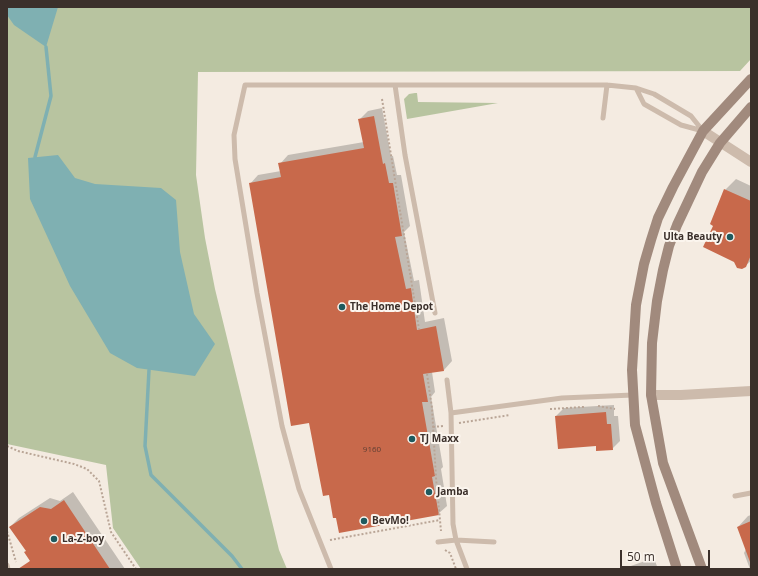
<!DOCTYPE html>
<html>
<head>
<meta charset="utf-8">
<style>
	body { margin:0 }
	#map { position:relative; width:758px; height:576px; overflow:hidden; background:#f4ebe1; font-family:"Open Sans",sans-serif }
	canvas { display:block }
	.frame { position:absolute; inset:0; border:8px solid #3b302b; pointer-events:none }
	.scale { position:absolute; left:620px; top:550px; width:90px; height:18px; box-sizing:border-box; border:2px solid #3b302b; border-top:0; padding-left:5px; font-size:12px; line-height:14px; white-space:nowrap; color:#3b302b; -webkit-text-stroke:3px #fbf5ee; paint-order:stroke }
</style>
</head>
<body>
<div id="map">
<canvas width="758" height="576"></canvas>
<div class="frame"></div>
<div class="scale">50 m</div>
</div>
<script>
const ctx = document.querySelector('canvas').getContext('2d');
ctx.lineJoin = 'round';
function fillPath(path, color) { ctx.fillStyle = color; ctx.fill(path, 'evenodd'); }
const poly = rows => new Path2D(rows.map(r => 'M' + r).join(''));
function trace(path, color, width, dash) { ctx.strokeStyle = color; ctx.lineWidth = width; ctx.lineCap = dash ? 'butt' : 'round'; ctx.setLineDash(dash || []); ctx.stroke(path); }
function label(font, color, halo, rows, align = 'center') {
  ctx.font = font + ' "Open Sans",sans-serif'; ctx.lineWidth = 4; ctx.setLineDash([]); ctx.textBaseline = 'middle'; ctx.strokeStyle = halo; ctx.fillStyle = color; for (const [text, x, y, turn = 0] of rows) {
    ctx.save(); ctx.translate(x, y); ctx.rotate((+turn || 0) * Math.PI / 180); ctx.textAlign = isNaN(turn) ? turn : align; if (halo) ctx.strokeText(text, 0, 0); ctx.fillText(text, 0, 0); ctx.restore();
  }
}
fillPath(poly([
	[7,7,751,7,751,59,740,71,198,72,196,175,205,238,215,289,279,550,287,569,141,569,113,528,106,465,7,444],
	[415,93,417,93,418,102,498,103,407,119,404,99,409,94]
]), '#b8c4a0');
fillPath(poly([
	[7,7,58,7,46,47,14,25,7,15],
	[58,155,75,178,95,184,161,188,176,200,180,252,194,314,215,344,195,376,137,368,110,353,70,286,30,199,28,158]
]), '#7fb0b2');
fillPath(poly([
	[382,108,391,156,393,156,397,175,401,175,410,226,404,232,414,281,419,280,425,322,444,318,452,361,444,370,432,372,435,392,431,397,443,467,441,469,447,506,438,514,330,494,310,422,250,184,258,175,281,171,280,164,288,155,364,142,360,119,368,111],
	[736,179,751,186,751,261,745,266,715,225,725,190],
	[614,405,614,416,618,416,620,441,612,449,597,445,556,416,564,408],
	[73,492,125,569,29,569,26,565,31,560,27,551,10,527,19,518,50,498,60,501],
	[751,515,751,569,750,569,744,553,746,549,738,527,748,516],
	[654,558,658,569,622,569]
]), '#0003');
trace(poly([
	[35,157,51,96,46,47],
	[149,370,145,446,151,475,232,556,242,569]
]), '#7fb0b2', 3.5);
fillPath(poly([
	[374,116,383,164,385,163,389,183,393,183,402,236,395,237,406,289,411,288,417,330,436,326,444,371,423,374,428,402,422,402,435,476,432,477,439,515,339,533,336,518,333,518,329,495,323,496,309,423,291,426,249,183,281,177,278,163,364,148,358,119],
	[724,189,751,201,751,255,746,267,742,269,737,268,734,262,703,247,713,226,710,224],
	[606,412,607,424,611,424,613,450,596,451,596,446,558,449,555,416],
	[64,500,110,569,18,569,30,561,24,552,26,551,9,527,40,507,51,509],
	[751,521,751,562,750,562,737,527]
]), '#c8694b');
trace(poly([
	[382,99,419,329],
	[427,374,432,408,436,478,441,531],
	[598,406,615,409],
	[550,409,584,407],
	[459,423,510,415],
	[433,427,443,426],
	[7,446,18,451,74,464,87,469,99,481,111,532,136,569],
	[7,531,16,562],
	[330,540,440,520],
	[445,550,450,553,456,569]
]), '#b9a596', 2, [2, 2]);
trace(poly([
	[636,88,644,104,681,125,703,131],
	[603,118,607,85],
	[435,313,405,155,395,85,607,85,636,88,654,94,691,116,703,131],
	[447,380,451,413,453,524,456,540,467,569],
	[451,413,562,398,633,395],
	[735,496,751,493],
	[438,542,456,540,494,542],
	[7,565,8,569],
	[331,569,299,489,282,426,257,293,235,159,234,135,245,85,395,85]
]), '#cdbbac', 5);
trace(poly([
	[703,131,751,162],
	[651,395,681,395,751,391]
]), '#cdbbac', 10);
trace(poly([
	[677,569,656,503,635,425,632,370,636,305,644,264,651,240,658,218,673,187,703,131,751,79],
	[702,569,663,463,651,395,652,343,657,301,663,270,669,246,677,225,702,172,720,143,751,107]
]), '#a18a7d', 10);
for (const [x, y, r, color] of [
	[730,237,4,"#1f5a5e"],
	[342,307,4,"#1f5a5e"],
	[412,439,4,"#1f5a5e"],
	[429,492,4,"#1f5a5e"],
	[364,521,4,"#1f5a5e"],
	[54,539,4,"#1f5a5e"]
]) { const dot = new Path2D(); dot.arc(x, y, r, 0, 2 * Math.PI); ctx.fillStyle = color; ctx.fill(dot); trace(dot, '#fbf5ee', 1.5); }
label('8px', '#5e3e33', null, [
	["9160",372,450]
]);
label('bold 10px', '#3b302b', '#fbf5ee', [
	["Ulta Beauty",722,237,"right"],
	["The Home Depot",350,307],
	["TJ Maxx",420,439],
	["Jamba",437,492],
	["BevMo!",372,521],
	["La-Z-boy",62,539]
], 'left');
</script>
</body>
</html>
